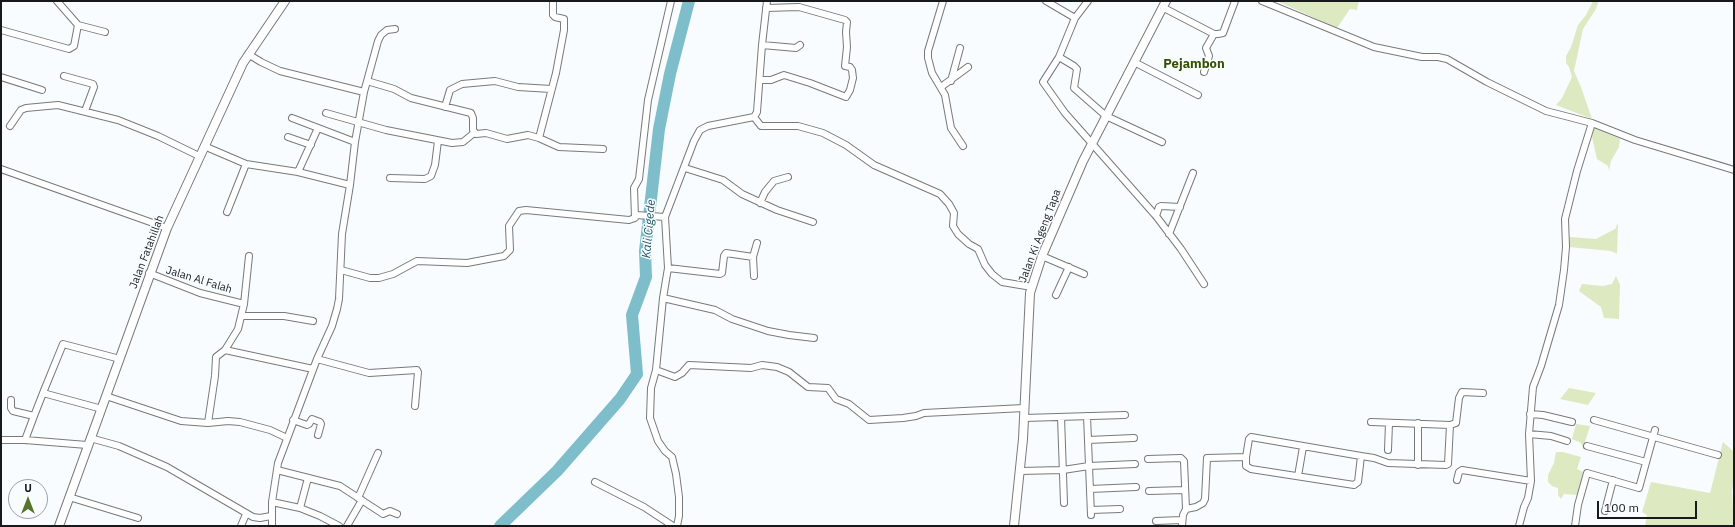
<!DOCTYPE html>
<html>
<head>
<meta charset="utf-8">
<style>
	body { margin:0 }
	#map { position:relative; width:1735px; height:527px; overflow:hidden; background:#f8fcff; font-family:"IBM Plex Sans",sans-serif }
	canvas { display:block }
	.frame { position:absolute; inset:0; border:2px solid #17191a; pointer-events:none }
	.north { position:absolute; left:8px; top:479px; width:40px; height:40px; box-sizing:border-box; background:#f8fcff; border:1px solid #9ea1a3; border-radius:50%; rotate:0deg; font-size:11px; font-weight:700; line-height:16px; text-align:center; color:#17191a }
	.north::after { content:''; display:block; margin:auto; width:14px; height:18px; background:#57752a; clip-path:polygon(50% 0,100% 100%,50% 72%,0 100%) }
	.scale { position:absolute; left:1597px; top:501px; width:100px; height:18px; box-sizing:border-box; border:2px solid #17191a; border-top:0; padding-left:5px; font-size:12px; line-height:14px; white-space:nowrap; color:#17191a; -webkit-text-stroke:3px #f8fcff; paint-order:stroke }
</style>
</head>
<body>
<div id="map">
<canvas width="1735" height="527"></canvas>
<div class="frame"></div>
<div class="north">U</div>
<div class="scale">100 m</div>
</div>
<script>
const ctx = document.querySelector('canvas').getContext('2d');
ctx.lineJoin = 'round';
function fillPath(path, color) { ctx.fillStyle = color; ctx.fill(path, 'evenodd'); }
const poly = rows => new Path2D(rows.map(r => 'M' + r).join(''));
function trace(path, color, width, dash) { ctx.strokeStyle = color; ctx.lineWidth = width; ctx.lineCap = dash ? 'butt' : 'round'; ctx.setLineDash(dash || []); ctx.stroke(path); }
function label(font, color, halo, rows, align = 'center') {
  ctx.font = font + ' "IBM Plex Sans",sans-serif'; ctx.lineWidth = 3; ctx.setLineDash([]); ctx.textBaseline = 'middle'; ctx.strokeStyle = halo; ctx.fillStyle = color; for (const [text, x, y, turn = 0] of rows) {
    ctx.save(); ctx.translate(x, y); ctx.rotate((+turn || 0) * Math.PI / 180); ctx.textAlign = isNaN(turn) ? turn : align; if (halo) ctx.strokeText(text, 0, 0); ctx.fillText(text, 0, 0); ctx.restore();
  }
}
fillPath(poly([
	[1277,1,1359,1,1357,10,1350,9,1337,28],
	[1593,1,1599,1,1596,9,1583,29,1574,71,1581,87,1592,119,1556,105,1562,98,1572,77,1569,67,1566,63,1566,56,1571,47,1578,25,1586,15],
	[1594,128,1620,139,1619,147,1611,161,1609,171,1608,166,1597,159,1592,137],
	[1618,223,1617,254,1611,251,1569,247,1570,237,1596,239,1615,229],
	[1616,276,1620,285,1619,319,1604,318,1601,307,1579,291,1582,284,1603,286,1612,284],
	[1569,388,1596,393,1588,405,1560,399],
	[1576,424,1590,426,1583,448,1581,443,1572,439],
	[1723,442,1734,452,1734,479,1732,491,1734,526,1645,526,1647,515,1642,512,1651,482,1710,493],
	[1556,452,1563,452,1581,457,1577,469,1583,472,1578,495,1564,494,1561,499,1558,495,1558,488,1552,486,1548,482,1548,475,1554,463]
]), '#dde9c1');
trace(poly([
	[500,526,557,471,620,399,637,374,632,315,646,277,645,251,659,129,670,74,689,1]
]), '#7ebecb', 12);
const street = poly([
	[57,1,78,25,105,32],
	[943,1,928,51,928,58,932,73,945,95,951,128,963,146],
	[1046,1,1075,18,1088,1],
	[1262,1,1374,47,1422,57,1438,57,1447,59,1487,82,1546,111,1592,123,1635,140,1734,170],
	[1162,7,1214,34,1218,34,1223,33,1235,1],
	[1075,18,1059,57,1043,82,1065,113,1156,216,1181,249,1204,284],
	[1,30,69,49,74,46,78,25],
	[762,45,796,48,800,45],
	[248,54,261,62,280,71,364,92],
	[1059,57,1074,66,1077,69,1074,88,1106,116,1162,142],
	[1134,62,1198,95],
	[1204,72,1209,56,1206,48,1214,34],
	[64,76,93,84,94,87,85,111],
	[1,77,42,90],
	[761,80,771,80,784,75,810,83,846,97,850,90,853,78,852,70,850,67,845,66,847,47,846,32,847,22,845,20,799,7,766,8],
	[367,81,394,89,411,98,471,113,473,118,473,130,476,134,486,133,507,139,528,135,539,138,559,147,603,149],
	[951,81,960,48],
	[941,87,968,67],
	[445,107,450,90,462,84,495,81,518,87,551,89],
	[326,113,386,130,452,143,463,142,474,133],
	[754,117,761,126,798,126,823,133,846,145,874,165,940,194,949,204,954,213,953,226,958,234,969,244,978,249,985,265,992,274,1002,282,1032,287],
	[292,118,355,142],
	[10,126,21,110,26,108,58,105,118,120,158,136,199,156],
	[288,137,311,145],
	[539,138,556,73,564,30,564,19,555,17,553,15,553,1],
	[204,146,246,164,298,172,350,185],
	[685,168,723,180,742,194,777,210,813,222],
	[1,169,167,228],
	[298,172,318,128],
	[390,178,425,179,431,176,435,165,438,141],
	[760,203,765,192,774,181,788,177],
	[227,212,246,164],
	[636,215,665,217],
	[1156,216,1159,207,1161,206,1180,207],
	[1169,234,1193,173],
	[1042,256,1084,274],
	[668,268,720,274,722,273,724,256,726,253,753,257],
	[341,270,370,278,379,278,393,274,417,261,467,263,504,256,510,250,509,226,519,211,526,210,629,220,635,218,634,188,639,179,648,100,671,1],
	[149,273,200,293,244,304],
	[754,276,753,257,757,243],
	[1056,295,1069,267],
	[663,298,715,310,732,319,768,331,789,335,814,338],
	[242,316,284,316,313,321],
	[225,350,313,369],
	[317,359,369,373,417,370,418,372,415,406],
	[656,370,675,377,682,373,689,365,751,368,762,365,777,367,789,372,808,387,828,388,836,399,849,404,869,420,903,418,916,416,924,413,1024,408],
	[106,396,181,421,208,423,228,421,240,422,270,430,287,438],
	[11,400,11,408,13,411,34,416,25,440],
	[102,409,43,393,45,388,63,344,120,359],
	[1530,414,1543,415,1572,422],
	[34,416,43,393],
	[1087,416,1091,515],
	[1061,417,1064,503],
	[1024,418,1125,415],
	[293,420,307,425,309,424,312,419,320,422,321,424,318,435],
	[1594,420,1718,455],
	[208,423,215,376,216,357,225,350,238,329,244,304,249,256],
	[1450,425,1456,423,1459,398,1462,392,1483,393],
	[1529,434,1551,436,1567,441],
	[90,438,119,446,167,467,253,517,260,518,271,516],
	[1,440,25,440,87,445],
	[1088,440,1134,438],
	[1587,446,1646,462],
	[1388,450,1389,423],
	[1246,457,1246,466,1251,469,1354,485,1358,482,1361,456,1374,458,1388,463,1446,465,1448,464,1450,425,1371,422],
	[1148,459,1181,458,1184,461,1186,509,1183,515,1182,526],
	[1418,465,1418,423],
	[277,470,340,486,383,514,390,511,397,514],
	[1020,471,1063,470,1089,466,1135,464],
	[1298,476,1303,447],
	[1457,480,1459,472,1462,470,1531,481],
	[595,482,644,507,673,526],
	[1090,489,1136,487],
	[1149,491,1185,490],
	[69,497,138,518],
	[358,498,378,453],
	[272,502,300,508,320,516,339,526],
	[300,508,308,478],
	[1186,509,1196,507,1203,503,1205,499,1207,458,1246,457,1249,439,1251,437,1361,456],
	[1091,510,1120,509],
	[1605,511,1613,480],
	[1156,521,1182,520],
	[241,526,246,514],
	[272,526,272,502,278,463,317,359,332,326,337,309,339,299,342,234,350,185,355,142,364,92,378,41,381,35,387,30,395,29],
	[347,526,362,500],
	[677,526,679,516,679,497,676,474,672,457,665,451,658,441,650,418,651,388,656,370,663,298,668,268,665,217,694,141,700,130,708,126,754,117,757,112,762,45,767,1],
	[1519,526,1524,507,1528,498,1531,481,1529,434,1533,387,1541,366,1559,305,1564,270,1566,247,1565,219,1577,171,1592,123],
	[1575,526,1578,505,1587,473,1639,488,1655,430]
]);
const secondary = poly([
	[59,526,167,228,243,63,285,1],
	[1014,526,1023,439,1030,293,1042,256,1083,161,1166,1]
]);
trace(street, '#777a7d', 8);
trace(secondary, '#777a7d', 10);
trace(street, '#fff', 6);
trace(secondary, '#fff', 8);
label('11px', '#17191a', '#f8fcff', [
	["Jalan Ki Ageng Tapa",1040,236,-69],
	["Jalan Fatahillah",147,252,-69],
	["Jalan Al Falah",199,280,17]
]);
label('italic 12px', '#205660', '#f8fcff', [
	["Kali Cigede",649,229,-85]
]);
label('bold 13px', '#344e02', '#f8fcff', [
	["Pejambon",1194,64]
]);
</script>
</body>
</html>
